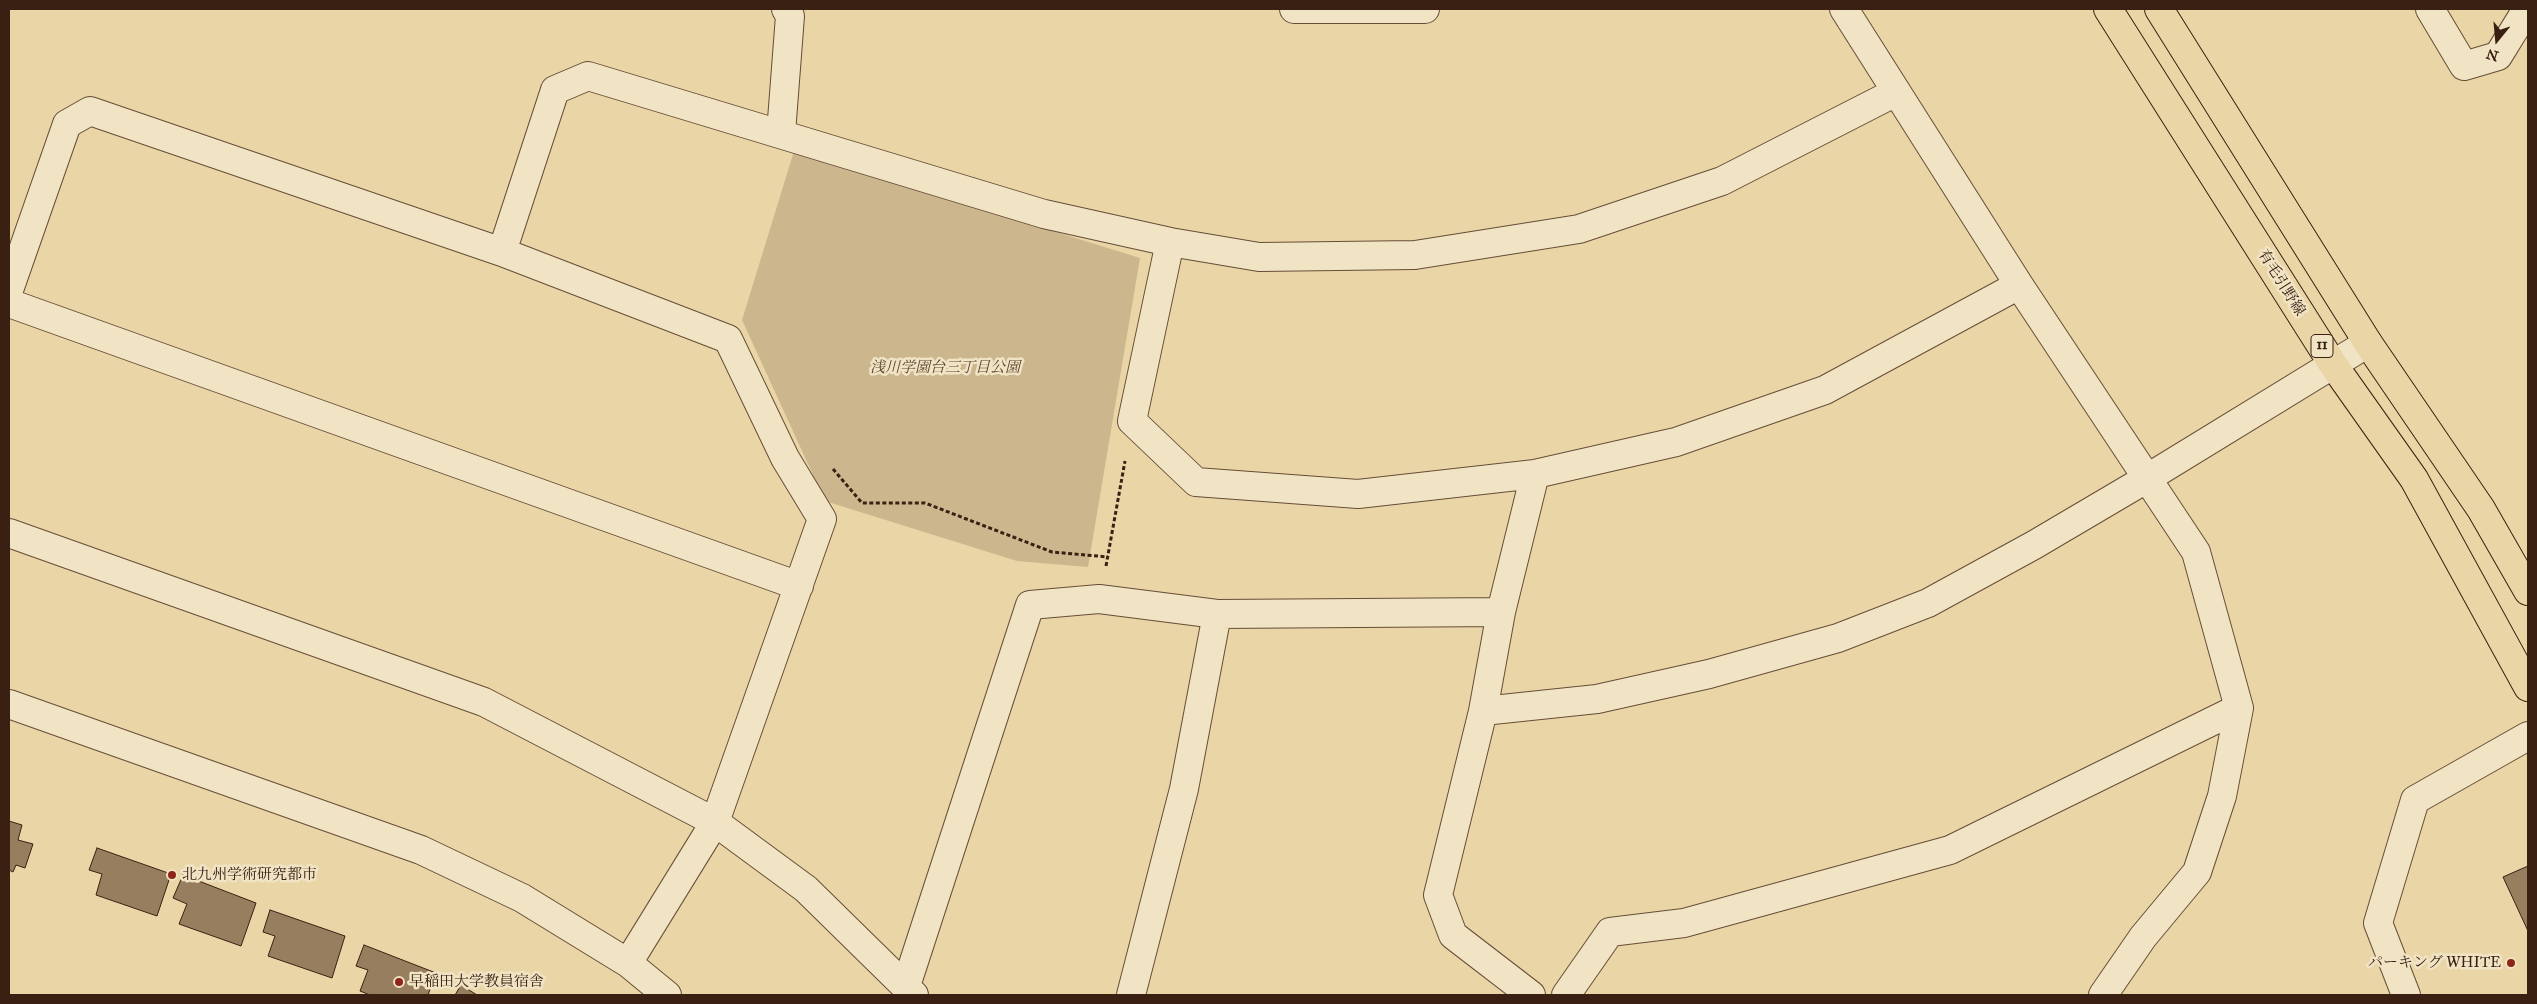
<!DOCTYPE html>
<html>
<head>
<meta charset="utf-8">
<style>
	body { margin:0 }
	#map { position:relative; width:2537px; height:1004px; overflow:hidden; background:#ead5a6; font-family:"IM FELL Great Primer",serif }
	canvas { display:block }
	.frame { position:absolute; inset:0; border:10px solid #3a2012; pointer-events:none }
	.north { position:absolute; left:2472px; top:15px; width:50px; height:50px; -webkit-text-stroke:4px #f1e4c5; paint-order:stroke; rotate:197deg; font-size:14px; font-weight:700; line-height:20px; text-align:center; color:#3a2012 }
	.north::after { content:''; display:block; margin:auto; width:18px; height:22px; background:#3a2012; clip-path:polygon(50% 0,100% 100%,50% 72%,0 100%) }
</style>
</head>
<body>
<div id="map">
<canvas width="2537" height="1004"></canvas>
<div class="frame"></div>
<div class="north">N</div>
</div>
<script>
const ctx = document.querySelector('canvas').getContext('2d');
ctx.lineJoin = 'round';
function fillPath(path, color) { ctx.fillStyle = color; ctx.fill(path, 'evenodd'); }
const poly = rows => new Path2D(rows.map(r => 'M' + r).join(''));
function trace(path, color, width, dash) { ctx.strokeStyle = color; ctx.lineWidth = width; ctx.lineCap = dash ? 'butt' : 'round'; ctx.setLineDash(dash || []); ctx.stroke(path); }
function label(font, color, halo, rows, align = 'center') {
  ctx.font = font + ' "IM FELL Great Primer","Noto Serif JP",serif'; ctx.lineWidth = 5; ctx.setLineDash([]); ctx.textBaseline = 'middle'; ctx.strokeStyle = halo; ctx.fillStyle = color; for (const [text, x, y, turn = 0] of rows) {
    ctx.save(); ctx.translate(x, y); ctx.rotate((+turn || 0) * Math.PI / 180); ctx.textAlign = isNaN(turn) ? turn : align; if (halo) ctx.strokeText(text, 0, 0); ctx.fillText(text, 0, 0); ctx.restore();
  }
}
fillPath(poly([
	[794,151,1140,258,1088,567,1017,561,825,501,742,320]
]), '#ccb68d');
const building = poly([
	[9,821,22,825,18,840,33,844,25,868,16,865,13,872,9,870,9,821],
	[97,848,171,874,157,916,96,895,102,874,89,870,97,848],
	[2528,866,2528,931,2503,877,2528,866],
	[183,875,256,903,241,946,179,924,187,904,173,898,183,875],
	[270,910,345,936,332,978,268,956,275,936,263,932,270,910],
	[364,945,436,973,428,995,370,995,360,991,368,970,356,966,364,945],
	[461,985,477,995,455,995,461,985]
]);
fillPath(building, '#967e5f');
trace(building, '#3a2012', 1);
const minor = poly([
	[1294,9,1425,9],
	[1844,9,2019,285,2196,552,2239,708,2222,796,2197,872,2143,937,2103,995],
	[2430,9,2464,66,2498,56,2527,9],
	[781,133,790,16,786,9],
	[1170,242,1259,257,1415,255,1579,229,1722,181,1896,92],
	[502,252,555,90,588,76,1044,214,1170,242,1132,421,1196,482,1358,494,1535,474,1676,442,1825,390,2019,285],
	[9,290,67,124,90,111,502,252,728,339,785,458,822,519,715,822,628,963],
	[9,303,799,586],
	[9,533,484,702,715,822,806,889,914,995],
	[9,704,421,850,522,898,628,963,667,995],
	[1483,711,1597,699,1709,674,1838,638,1928,603,2034,545,2146,479,2368,343],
	[906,986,1030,605,1099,599,1217,614,1501,612],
	[1131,995,1184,789,1217,614],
	[1531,995,1453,935,1438,895,1483,711,1501,612,1535,474],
	[1566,995,1610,932,1684,923,1950,850,2239,708],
	[2406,995,2378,923,2415,800,2528,736]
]);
const major = poly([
	[2108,9,2332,363,2414,479,2528,687],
	[2159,9,2368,343,2481,509,2528,591]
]);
trace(minor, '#664d37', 30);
trace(major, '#3a2012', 30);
trace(poly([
	[833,469,862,503,925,503,1052,552,1108,557],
	[1106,566,1125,461]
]), '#3a2012', 3, [4, 2.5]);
trace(minor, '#f1e4c5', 28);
trace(major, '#ead5a6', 28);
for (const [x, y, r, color] of [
	[172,875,5,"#8f2418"],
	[2511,963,5,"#8f2418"],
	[399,982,5,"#8f2418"]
]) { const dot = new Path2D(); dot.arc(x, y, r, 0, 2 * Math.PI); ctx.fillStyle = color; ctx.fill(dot); trace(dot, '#f1e4c5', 2); }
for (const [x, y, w] of [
	[2322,346,22]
]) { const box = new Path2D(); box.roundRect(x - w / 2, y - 11.5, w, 23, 4); ctx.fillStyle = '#f1e4c5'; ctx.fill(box); trace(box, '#3a2012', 1); }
label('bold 14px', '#3a2012', null, [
	["11",2322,346]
]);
label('15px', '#3a2012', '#f1e4c5', [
	["有毛引野線",2281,283,58]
]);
label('italic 15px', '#5e4631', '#f1e4c5', [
	["浅川学園台三丁目公園",945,368]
]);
label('15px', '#3a2012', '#f1e4c5', [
	["北九州学術研究都市",182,875],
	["パーキング WHITE",2501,963,"right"],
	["早稲田大学教員宿舎",409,982]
], 'left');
</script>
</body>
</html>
